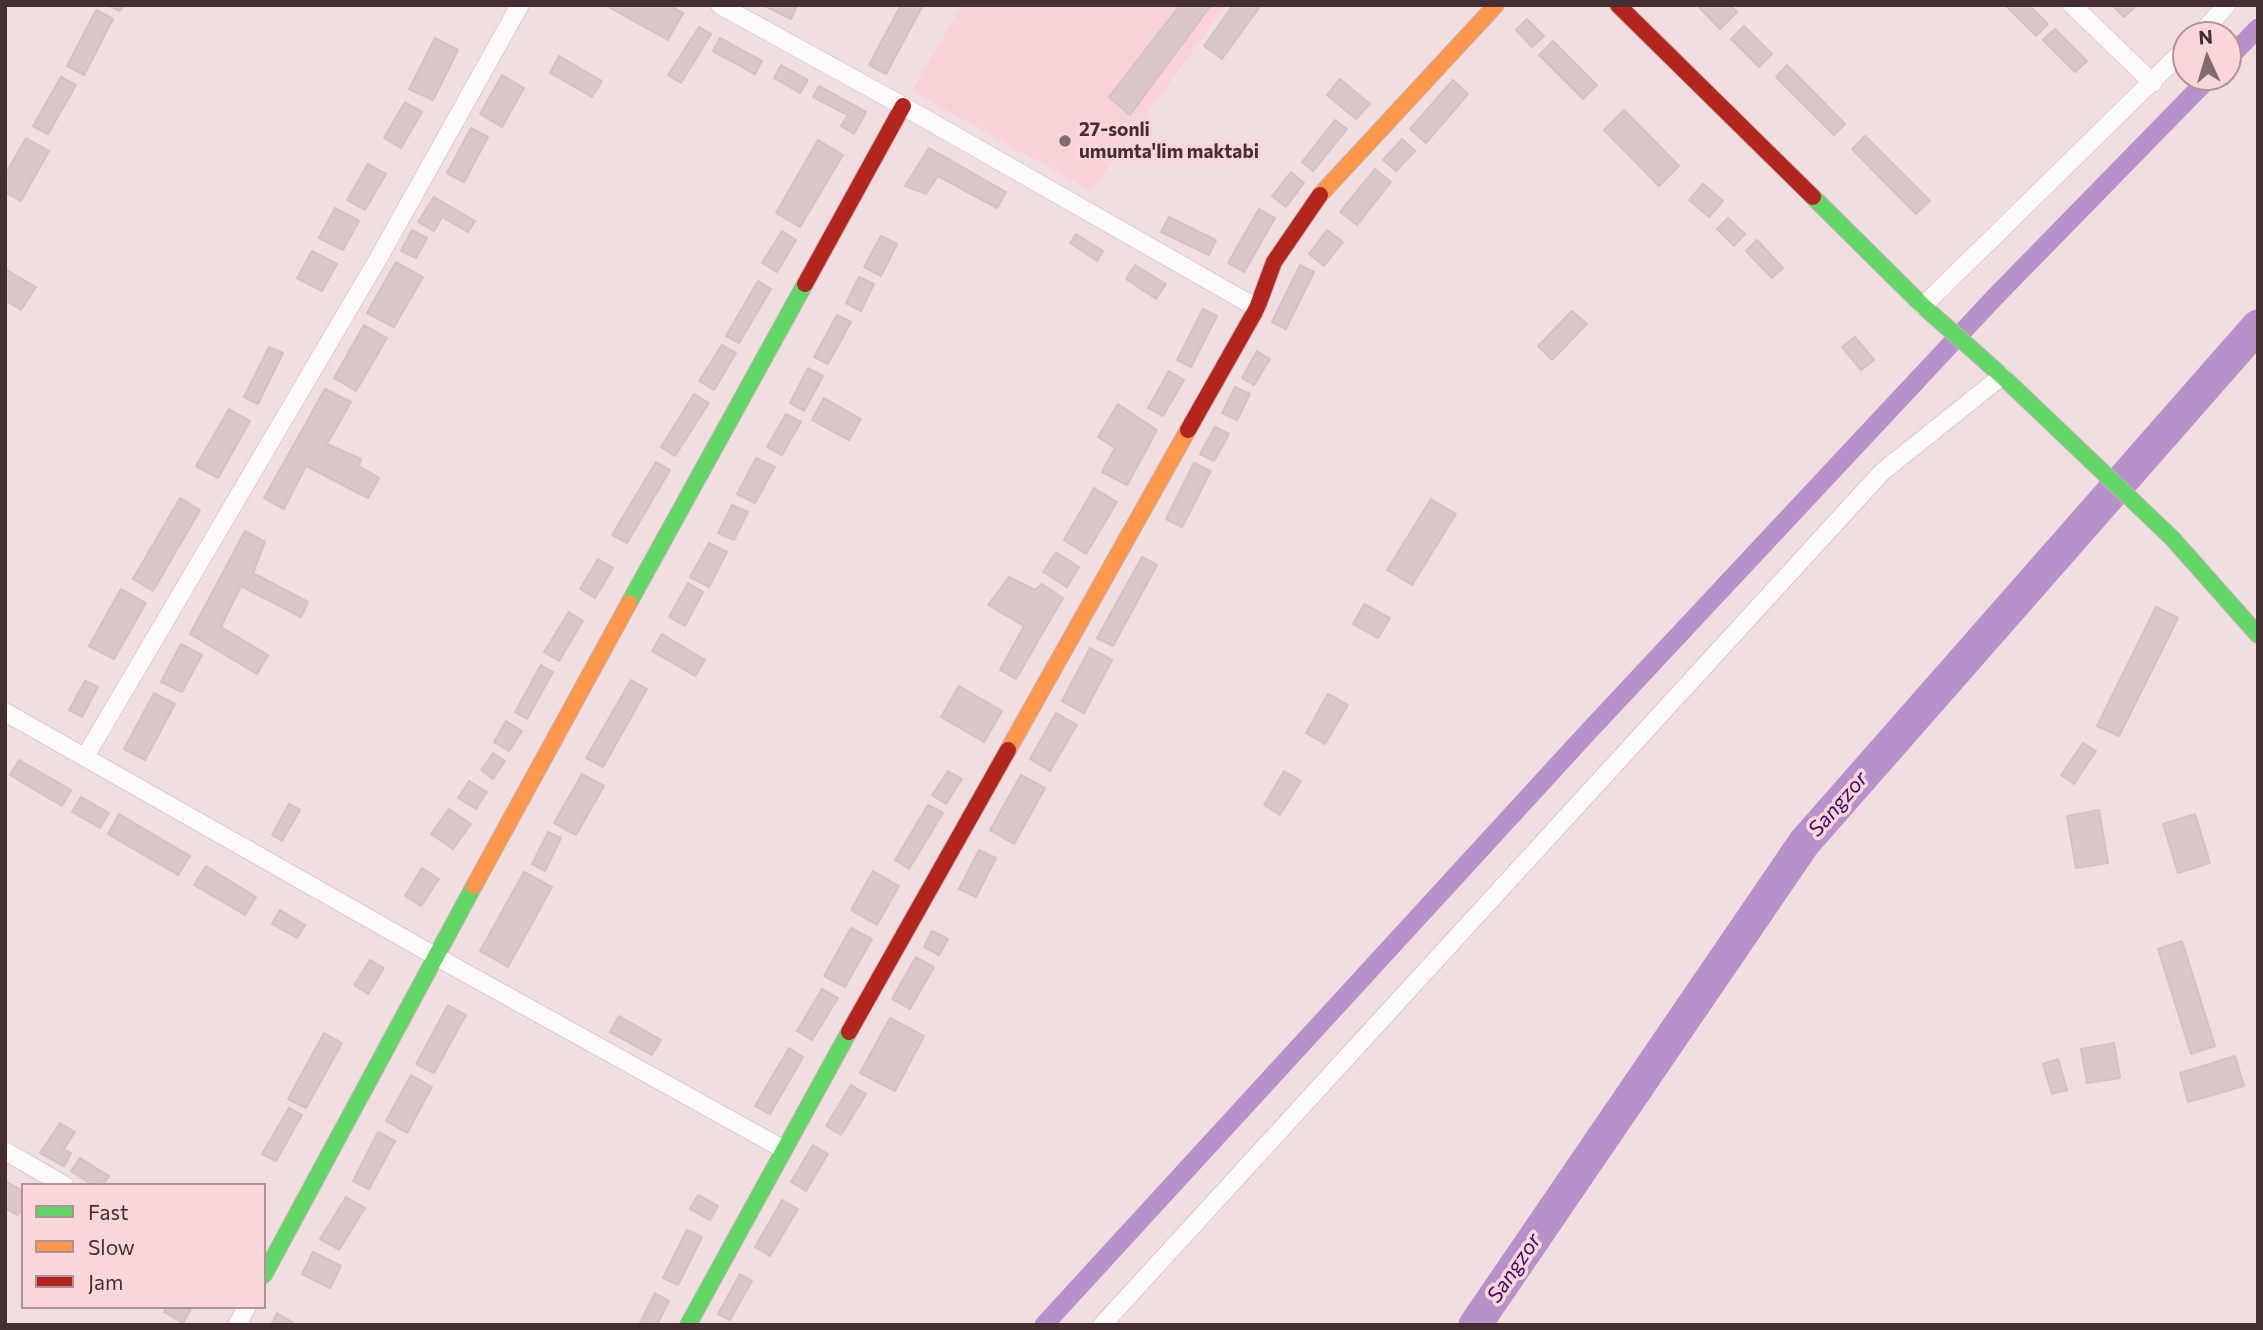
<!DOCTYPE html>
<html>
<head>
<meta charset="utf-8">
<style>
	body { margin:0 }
	#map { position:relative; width:2263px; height:1330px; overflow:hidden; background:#f1dee0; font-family:Commissioner,sans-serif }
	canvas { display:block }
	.frame { position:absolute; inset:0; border:7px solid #452e31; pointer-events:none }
	.legend { position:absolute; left:21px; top:1183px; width:245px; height:126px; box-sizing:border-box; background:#f9d6da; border:2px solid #b19396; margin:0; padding:9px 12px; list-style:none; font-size:21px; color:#452e31 }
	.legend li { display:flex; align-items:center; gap:14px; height:35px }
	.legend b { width:35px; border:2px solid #b19396 }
	.north { position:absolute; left:2172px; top:21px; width:70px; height:70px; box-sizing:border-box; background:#f9d6da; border:2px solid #b19396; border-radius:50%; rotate:356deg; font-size:19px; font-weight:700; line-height:28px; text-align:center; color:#452e31 }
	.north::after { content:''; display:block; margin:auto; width:24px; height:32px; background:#816c6e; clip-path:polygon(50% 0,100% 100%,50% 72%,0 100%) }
</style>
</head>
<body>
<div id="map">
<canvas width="2263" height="1330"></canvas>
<div class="frame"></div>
<ul class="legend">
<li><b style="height:9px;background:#63d668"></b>Fast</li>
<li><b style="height:9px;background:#ff974d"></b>Slow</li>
<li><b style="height:9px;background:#b3261e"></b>Jam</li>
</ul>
<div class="north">N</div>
</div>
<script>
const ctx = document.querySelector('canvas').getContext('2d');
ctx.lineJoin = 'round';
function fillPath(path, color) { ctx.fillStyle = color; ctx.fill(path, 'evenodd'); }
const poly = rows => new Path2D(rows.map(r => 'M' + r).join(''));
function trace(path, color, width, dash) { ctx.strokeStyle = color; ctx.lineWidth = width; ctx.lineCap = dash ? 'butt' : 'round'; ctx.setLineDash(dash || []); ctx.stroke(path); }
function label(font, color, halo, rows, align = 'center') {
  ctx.font = font + ' Commissioner,sans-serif'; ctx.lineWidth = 7; ctx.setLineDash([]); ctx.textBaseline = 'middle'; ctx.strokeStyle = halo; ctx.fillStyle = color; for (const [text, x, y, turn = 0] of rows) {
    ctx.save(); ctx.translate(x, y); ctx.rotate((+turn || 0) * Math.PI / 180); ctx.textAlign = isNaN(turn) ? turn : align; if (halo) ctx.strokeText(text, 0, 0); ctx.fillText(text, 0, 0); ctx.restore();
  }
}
fillPath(poly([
	[962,5,1226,5,1091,191,912,91]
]), '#f8d2d7');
trace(poly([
	[2228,59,2258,28],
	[1044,1325,1588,732,1994,298,2210,77]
]), '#b791c9', 19);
trace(poly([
	[1475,1325,1804,843,2258,326]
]), '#b791c9', 33);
const building = poly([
	[108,5,124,5,120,11,108,5],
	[605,5,668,5,683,13,668,40,605,5],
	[763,5,797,5,791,19,763,5],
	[901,5,923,5,886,74,869,65,901,5],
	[1180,5,1211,5,1130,115,1109,97,1180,5],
	[1233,5,1261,5,1222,59,1204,46,1233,5],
	[1697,5,1730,5,1737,12,1720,29,1697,5],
	[2029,5,2048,24,2036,36,2006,6,2029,5],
	[2112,5,2133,5,2135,7,2124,17,2112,5],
	[96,10,113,19,84,75,67,66,96,10],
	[1527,19,1544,36,1532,47,1516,30,1527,19],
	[1744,26,1772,54,1759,67,1731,39,1744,26],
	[699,27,711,34,681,83,668,75,699,27],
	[2055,29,2087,61,2075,72,2043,40,2055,29],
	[435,38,458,50,433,100,409,89,435,38],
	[720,38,762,61,755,74,713,51,720,38],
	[1553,41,1597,85,1583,99,1539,55,1553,41],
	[559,56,602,81,592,97,550,73,559,56],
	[781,65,808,80,800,93,774,78,781,65],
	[1787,65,1845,124,1834,135,1776,77,1787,65],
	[502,75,524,88,502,127,480,114,502,75],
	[61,77,76,85,48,134,33,126,61,77],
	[1340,79,1370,104,1356,119,1327,95,1340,79],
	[1453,80,1468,94,1426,143,1410,129,1453,80],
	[819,86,866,112,854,134,841,126,848,115,813,97,819,86],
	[405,102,422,112,401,148,384,138,405,102],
	[1624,110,1679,166,1659,186,1604,130,1624,110],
	[1335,120,1347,129,1313,171,1302,162,1335,120],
	[471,128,488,137,464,182,447,173,471,128],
	[1865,136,1930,201,1916,214,1852,149,1865,136],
	[26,138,49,151,21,201,5,192,5,175,26,138],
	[1402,139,1415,151,1396,171,1383,160,1402,139],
	[818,140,843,155,800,227,776,213,818,140],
	[929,148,1006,192,997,208,938,176,926,194,905,186,929,148],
	[368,164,386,174,365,210,347,200,368,164],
	[1375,169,1391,182,1357,225,1340,212,1375,169],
	[1291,172,1304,183,1286,207,1272,196,1291,172],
	[1703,184,1723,201,1709,217,1689,200,1703,184],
	[434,197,475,221,468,232,442,217,434,231,418,222,434,197],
	[335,208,359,221,343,250,319,238,335,208],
	[1259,209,1275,218,1244,272,1228,263,1259,209],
	[1169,217,1216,240,1209,255,1161,232,1169,217],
	[1728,218,1745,234,1734,246,1717,229,1728,218],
	[412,230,427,238,416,258,401,251,412,230],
	[1327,230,1343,242,1324,266,1309,254,1327,230],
	[782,231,796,240,777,272,762,263,782,231],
	[1076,234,1103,251,1097,261,1070,243,1076,234],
	[881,236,897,244,881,276,864,267,881,236],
	[1757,240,1783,268,1772,278,1746,251,1757,240],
	[312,251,337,264,322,291,297,278,312,251],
	[396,262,423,277,394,327,367,313,396,262],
	[1135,265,1166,284,1156,299,1126,279,1135,265],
	[1300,265,1314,272,1286,329,1272,322,1300,265],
	[5,269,36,287,21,310,5,300,5,269],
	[859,277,874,284,861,311,846,303,859,277],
	[758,281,771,289,739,343,726,336,758,281],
	[1203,309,1217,316,1191,367,1177,360,1203,309],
	[1572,311,1587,324,1552,360,1538,346,1572,311],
	[837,315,851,322,828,364,814,357,837,315],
	[364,325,387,338,356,391,334,378,364,325],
	[1855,337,1874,360,1861,370,1842,347,1855,337],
	[722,345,736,353,714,390,699,381,722,345],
	[269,347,283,353,258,404,244,397,269,347],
	[1257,351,1270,359,1254,385,1242,378,1257,351],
	[808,368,823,376,804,411,790,403,808,368],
	[1169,371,1184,380,1163,416,1148,408,1169,371],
	[1235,387,1250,394,1237,420,1222,413,1235,387],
	[325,389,351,402,327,444,361,459,359,466,379,478,368,498,306,466,284,509,264,498,325,389],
	[694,394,709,403,675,456,661,447,694,394],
	[824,398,861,419,849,440,812,420,824,398],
	[1118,404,1157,430,1127,485,1102,472,1115,448,1098,437,1118,404],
	[229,409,250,421,218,478,196,466,229,409],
	[786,414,801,422,782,455,767,447,786,414],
	[1215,427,1229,434,1214,461,1200,454,1215,427],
	[756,458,775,467,755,503,737,494,756,458],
	[656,462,670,470,627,543,612,535,656,462],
	[1194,463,1211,471,1182,527,1166,519,1194,463],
	[1094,488,1117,502,1086,554,1064,540,1094,488],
	[180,498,200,510,153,591,133,579,180,498],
	[1431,499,1456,514,1412,585,1387,570,1431,499],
	[732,505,748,512,734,540,718,533,732,505],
	[245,531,265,542,253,573,308,602,301,617,241,586,221,627,268,655,257,674,190,634,245,531],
	[709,543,727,552,709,587,690,577,709,543],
	[1056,552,1079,567,1067,587,1043,572,1056,552],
	[1142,557,1157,565,1113,646,1097,638,1142,557],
	[598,559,613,568,595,598,580,589,598,559],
	[1009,577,1035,590,1042,584,1063,598,1016,679,1000,670,1024,626,988,605,1009,577],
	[688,583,703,592,685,626,669,617,688,583],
	[121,589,146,603,114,659,89,646,121,589],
	[1364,604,1390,618,1378,638,1353,624,1364,604],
	[2156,607,2178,618,2119,736,2097,726,2156,607],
	[569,612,583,621,559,661,544,652,569,612],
	[662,634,705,660,695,676,652,651,662,634],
	[181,644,202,655,182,692,161,682,181,644],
	[1090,648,1112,660,1084,713,1062,701,1090,648],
	[541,665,553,672,527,719,515,712,541,665],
	[631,680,647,689,603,767,586,758,631,680],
	[85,681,98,687,82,717,69,710,85,681],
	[959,686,1002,711,984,742,941,717,959,686],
	[154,693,175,704,145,760,124,749,154,693],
	[1328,694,1348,705,1325,744,1306,733,1328,694],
	[1056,713,1077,725,1050,771,1030,759,1056,713],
	[506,721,522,731,509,751,494,742,506,721],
	[2083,743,2096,751,2074,784,2061,775,2083,743],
	[493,753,505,761,493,779,481,770,493,753],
	[19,760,71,790,62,806,10,775,19,760],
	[948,771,962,779,946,804,932,795,948,771],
	[1284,771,1301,781,1280,815,1264,805,1284,771],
	[582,774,604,786,576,835,554,823,582,774],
	[1021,775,1045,788,1014,844,990,830,1021,775],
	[469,781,487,792,476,809,458,798,469,781],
	[81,797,109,813,100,828,72,812,81,797],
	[289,804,300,810,282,841,272,835,289,804],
	[928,805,943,813,909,869,895,860,928,805],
	[449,809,471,824,453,849,431,834,449,809],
	[2099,810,2108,863,2076,868,2067,816,2099,810],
	[119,814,190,856,178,875,108,834,119,814],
	[2195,814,2210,863,2178,873,2163,824,2195,814],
	[548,832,561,838,545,871,532,864,548,832],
	[979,850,996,858,976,897,959,889,979,850],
	[206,866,256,897,245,915,194,885,206,866],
	[422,868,439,879,421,906,405,896,422,868],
	[873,871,899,886,877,925,851,910,873,871],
	[524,872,552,887,508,967,480,951,524,872],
	[280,910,305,925,297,938,272,924,280,910],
	[851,928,872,939,845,987,824,976,851,928],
	[932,931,948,939,939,955,924,947,932,931],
	[2182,941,2215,1046,2191,1054,2158,949,2182,941],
	[916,957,934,967,910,1009,892,999,916,957],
	[370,960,384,968,368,994,354,985,370,960],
	[822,989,838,998,812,1040,797,1031,822,989],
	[448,1005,466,1015,434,1073,416,1064,448,1005],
	[619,1016,661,1040,652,1055,610,1032,619,1016],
	[890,1018,924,1036,895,1091,860,1073,890,1018],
	[324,1033,342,1043,306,1108,288,1099,324,1033],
	[2114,1043,2120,1078,2087,1083,2081,1049,2114,1043],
	[789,1048,803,1057,770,1114,755,1106,789,1048],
	[2235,1056,2244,1086,2188,1102,2180,1073,2235,1056],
	[2058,1059,2067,1090,2052,1094,2043,1064,2058,1059],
	[411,1075,432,1087,407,1133,386,1121,411,1075],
	[851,1085,866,1094,841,1135,826,1126,851,1085],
	[289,1108,302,1115,276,1161,262,1154,289,1108],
	[60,1123,75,1132,64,1149,71,1153,64,1166,40,1153,60,1123],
	[378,1132,395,1141,369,1189,353,1181,378,1132],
	[813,1145,828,1154,806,1191,791,1182,813,1145],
	[80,1158,109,1176,103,1185,93,1185,71,1171,80,1158],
	[5,1181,23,1191,23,1207,18,1215,5,1208,5,1181],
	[698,1195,718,1206,710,1220,690,1209,698,1195],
	[346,1197,365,1208,339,1250,320,1239,346,1197],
	[782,1200,798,1209,770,1256,755,1247,782,1200],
	[687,1230,702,1237,678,1285,663,1278,687,1230],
	[313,1252,341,1266,330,1288,302,1274,313,1252],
	[740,1274,752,1281,730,1320,718,1314,740,1274],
	[655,1293,669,1301,657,1325,639,1325,655,1293],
	[167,1307,192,1307,183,1323,164,1312,167,1307],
	[277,1313,297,1325,271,1325,277,1313]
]);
fillPath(building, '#dbc6c9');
trace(building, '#d4c1c3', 2);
const street = poly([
	[720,5,903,106,1257,308],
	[2072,5,2153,83],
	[2199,35,2227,5],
	[1923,306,2186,48],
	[5,712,435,956,783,1149],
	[85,757,378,259,520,5],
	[5,1151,64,1185],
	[237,1325,247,1307],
	[1102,1325,1882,472,2002,376]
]);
const fast = poly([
	[1813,197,1923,306,2002,376,2172,538,2258,635],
	[629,603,805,284],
	[264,1275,474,886],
	[688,1325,849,1032]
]);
const slow = poly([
	[1320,195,1496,5],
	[1008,750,1188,430],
	[474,886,629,603]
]);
const jam = poly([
	[1618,5,1813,197],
	[805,284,903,106],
	[1188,430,1257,308,1274,262,1320,195],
	[849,1032,1008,750]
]);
trace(street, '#c6b3b5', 19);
trace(fast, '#c6b3b5', 18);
trace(slow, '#c6b3b5', 18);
trace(jam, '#c6b3b5', 18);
trace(street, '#fdfafa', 18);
trace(fast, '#63d668', 16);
trace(slow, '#ff974d', 16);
trace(jam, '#b3261e', 16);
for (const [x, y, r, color] of [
	[1065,141,7,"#816c6e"]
]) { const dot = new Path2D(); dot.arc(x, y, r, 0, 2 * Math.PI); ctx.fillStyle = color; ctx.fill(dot); trace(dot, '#f9d6da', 2.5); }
label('bold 19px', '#452e31', '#f9d6da', [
	["27-sonli",1079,130],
	["umumta'lim maktabi",1079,152]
], 'left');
label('italic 21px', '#470068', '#f9d6da', [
	["Sangzor",1838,804,-49],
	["Sangzor",1514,1268,-56]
]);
</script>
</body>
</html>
